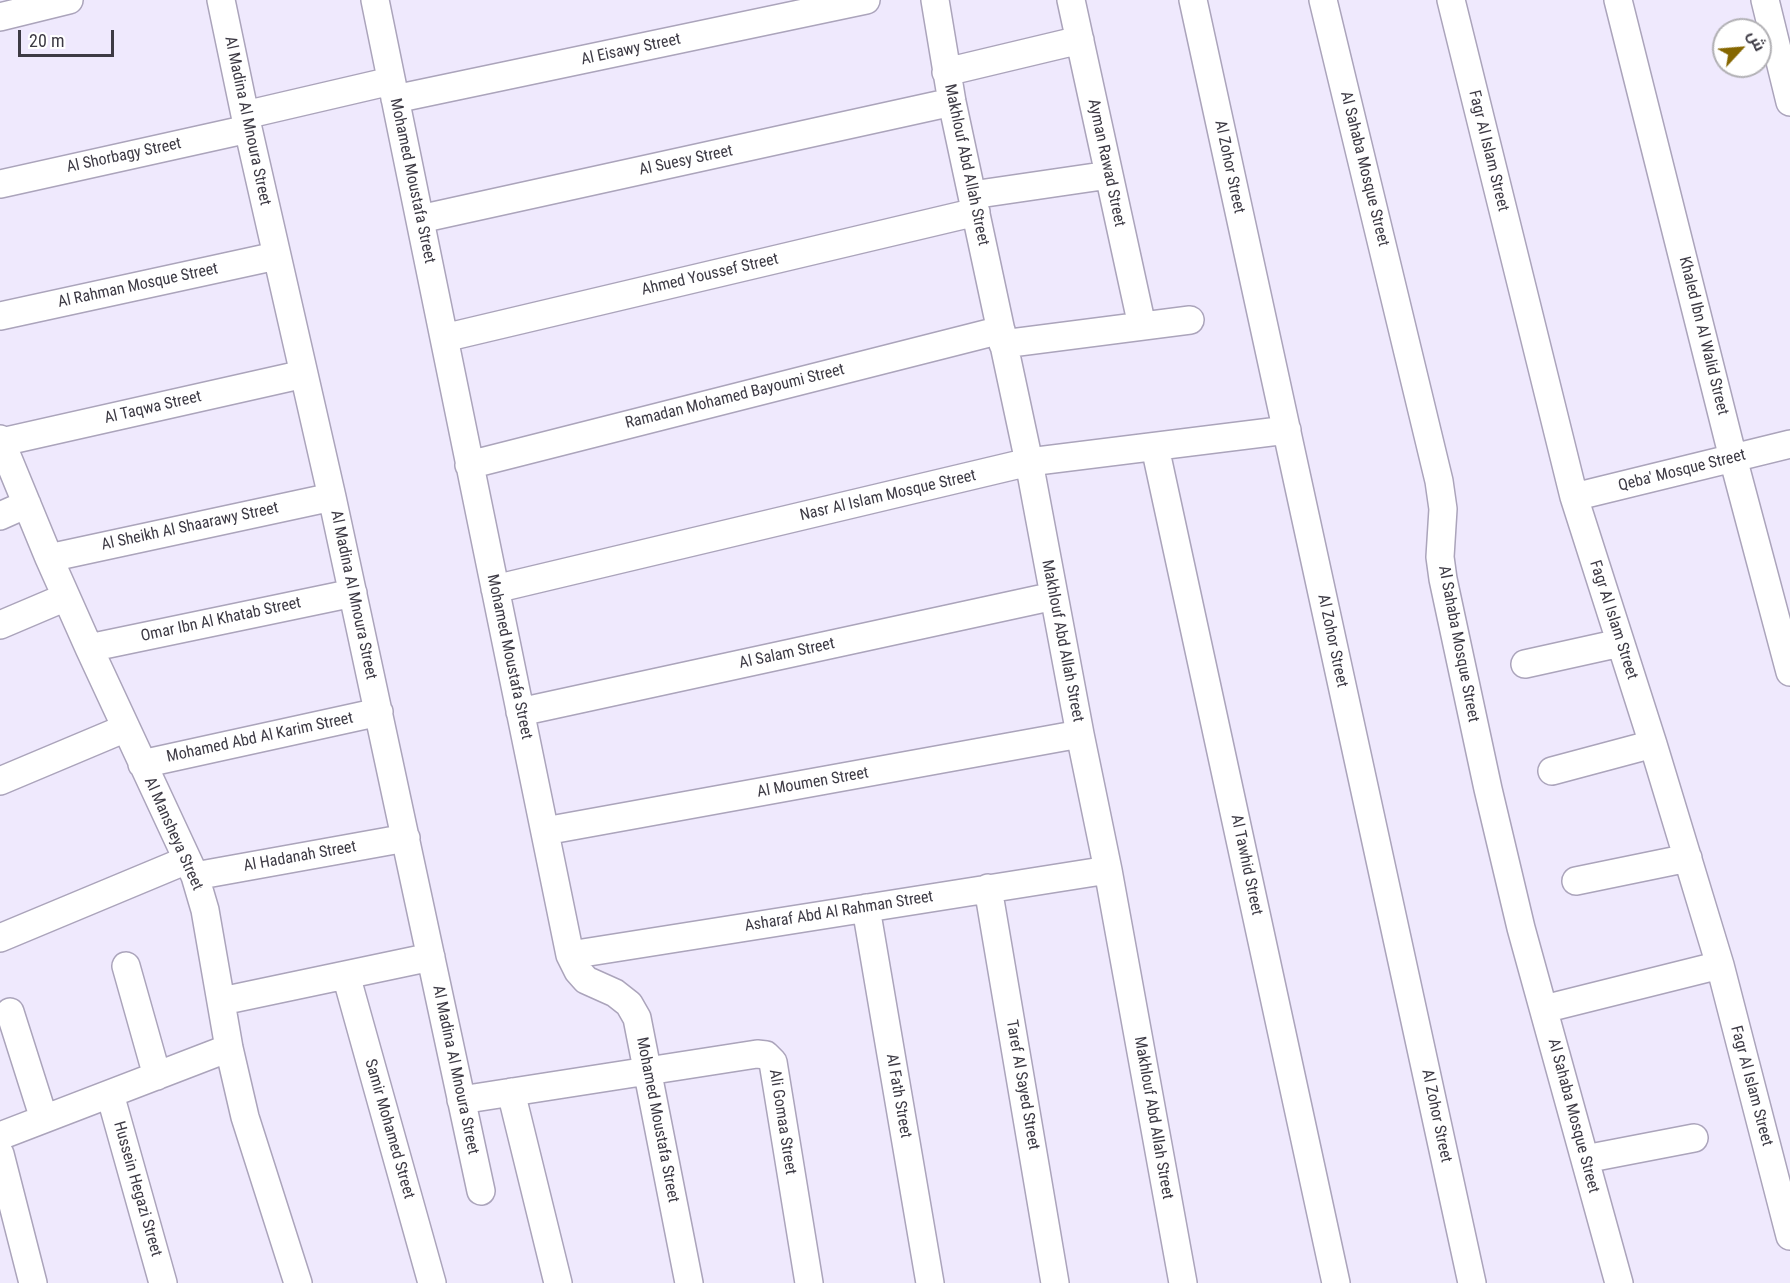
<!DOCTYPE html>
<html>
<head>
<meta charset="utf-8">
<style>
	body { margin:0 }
	#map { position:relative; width:1790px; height:1283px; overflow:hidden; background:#efe9fd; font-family:"Roboto Condensed",Cairo,sans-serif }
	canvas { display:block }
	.north { position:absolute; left:1712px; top:18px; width:60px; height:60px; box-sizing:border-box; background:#fff; border:2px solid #b1b0b4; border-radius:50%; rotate:64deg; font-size:16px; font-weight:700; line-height:24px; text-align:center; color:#3d3a44 }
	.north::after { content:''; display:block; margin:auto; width:21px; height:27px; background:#856600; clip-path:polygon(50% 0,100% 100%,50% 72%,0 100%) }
	.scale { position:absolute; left:18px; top:30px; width:96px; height:27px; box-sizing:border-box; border:3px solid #3d3a44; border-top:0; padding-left:8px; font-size:18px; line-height:21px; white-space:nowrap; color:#3d3a44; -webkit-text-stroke:4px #fff; paint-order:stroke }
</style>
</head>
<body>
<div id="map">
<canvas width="1790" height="1283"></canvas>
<div class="north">ش</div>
<div class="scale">20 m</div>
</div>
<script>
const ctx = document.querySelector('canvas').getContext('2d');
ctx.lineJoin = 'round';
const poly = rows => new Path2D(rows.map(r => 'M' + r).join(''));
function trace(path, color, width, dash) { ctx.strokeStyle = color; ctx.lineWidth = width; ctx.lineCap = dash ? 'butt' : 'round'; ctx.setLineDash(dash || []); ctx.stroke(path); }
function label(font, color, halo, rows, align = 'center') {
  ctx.font = font + ' "Roboto Condensed",sans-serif'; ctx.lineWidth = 5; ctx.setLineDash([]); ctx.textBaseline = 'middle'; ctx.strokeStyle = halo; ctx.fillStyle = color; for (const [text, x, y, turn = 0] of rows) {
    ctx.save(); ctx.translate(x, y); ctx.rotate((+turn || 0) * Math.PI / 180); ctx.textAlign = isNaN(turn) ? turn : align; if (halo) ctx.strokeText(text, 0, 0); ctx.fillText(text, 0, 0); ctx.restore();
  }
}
const street = poly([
	[221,0,245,115,332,497,481,1191],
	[375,0,570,955,578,971,586,980,615,993,629,1004,637,1018,689,1283],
	[935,0,952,102,1029,462,1080,734,1108,870,1183,1283],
	[1071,0,1142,326],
	[1193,0,1472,1283],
	[1323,0,1439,481,1443,509,1440,557,1443,579,1488,789,1521,928,1619,1283],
	[1451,0,1574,497,1653,744,1720,965,1790,1236],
	[1618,0,1733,458,1790,672],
	[1765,0,1790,102],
	[0,17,69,0],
	[946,72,1080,40],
	[395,99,866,0],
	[245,115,391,81],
	[0,184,248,129],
	[972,195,1109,175],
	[420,219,952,102],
	[0,316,276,256],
	[444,338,976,212],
	[1003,344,1190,320],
	[0,439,49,558,89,648,195,876,205,910,229,1048,245,1117,298,1283],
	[2,442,304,374],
	[1155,447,1336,1283],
	[469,465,1001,330],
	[1574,497,1790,444],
	[0,516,27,504],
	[49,558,332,497],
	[495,589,1029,462,1287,430],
	[0,625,66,597],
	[89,648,353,593],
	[1525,664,1620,643],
	[520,712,1054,596],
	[142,764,379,712],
	[1552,771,1653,744],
	[0,781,126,728],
	[545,831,1080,734],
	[195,876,406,838],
	[1576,881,1688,858],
	[988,888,1055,1283],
	[866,908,930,1283],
	[0,938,187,860],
	[570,955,1108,870],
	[126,966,157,1076],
	[346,975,432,1283],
	[222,1001,431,957],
	[1544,1009,1720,965],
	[10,1012,44,1119],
	[511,1092,558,1283],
	[110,1094,163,1283],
	[461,1100,757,1054,766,1055,773,1062,809,1283],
	[0,1136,229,1048],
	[0,1154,33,1283],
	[1585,1159,1694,1138]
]);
trace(street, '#aba4bb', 30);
trace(street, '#fff', 27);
label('16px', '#3d3a44', '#fff', [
	["Al Eisawy Street",631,50,-12],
	["Al Madina Al Mnoura Street",247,121,78],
	["Fagr Al Islam Street",1488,151,76],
	["Al Shorbagy Street",124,156,-12],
	["Al Suesy Street",686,161,-12],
	["Ayman Rawad Street",1106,163,78],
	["Makhlouf Abd Allah Street",966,165,78],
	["Al Zohor Street",1229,167,78],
	["Al Sahaba Mosque Street",1364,169,76],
	["Mohamed Moustafa Street",412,181,78],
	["Ahmed Youssef Street",710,275,-13],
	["Al Rahman Mosque Street",138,286,-12],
	["Khaled Ibn Al Walid Street",1703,336,76],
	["Ramadan Mohamed Bayoumi Street",735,397,-14],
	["Al Taqwa Street",153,408,-13],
	["Qeba' Mosque Street",1682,471,-14],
	["Nasr Al Islam Mosque Street",888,496,-13],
	["Al Sheikh Al Shaarawy Street",190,527,-12],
	["Al Madina Al Mnoura Street",353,595,78],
	["Omar Ibn Al Khatab Street",221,620,-12],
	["Fagr Al Islam Street",1613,620,72],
	["Makhlouf Abd Allah Street",1062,641,79],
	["Al Zohor Street",1332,641,78],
	["Al Sahaba Mosque Street",1458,644,79],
	["Al Salam Street",787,654,-12],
	["Mohamed Moustafa Street",509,657,78],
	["Mohamed Abd Al Karim Street",260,738,-12],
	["Al Moumen Street",813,783,-10],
	["Al Mansheya Street",173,834,66],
	["Al Hadanah Street",300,857,-10],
	["Al Tawhid Street",1246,865,78],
	["Asharaf Abd Al Rahman Street",839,912,-9],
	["Al Madina Al Mnoura Street",455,1070,78],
	["Taref Al Sayed Street",1022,1085,80],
	["Fagr Al Islam Street",1751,1086,75],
	["Al Fath Street",898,1096,80],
	["Al Zohor Street",1436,1116,78],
	["Al Sahaba Mosque Street",1573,1116,75],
	["Makhlouf Abd Allah Street",1153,1118,80],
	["Mohamed Moustafa Street",657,1120,79],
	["Ali Gomaa Street",782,1122,81],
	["Samir Mohamed Street",389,1129,74],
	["Hussein Hegazi Street",137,1189,74]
]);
</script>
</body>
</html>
